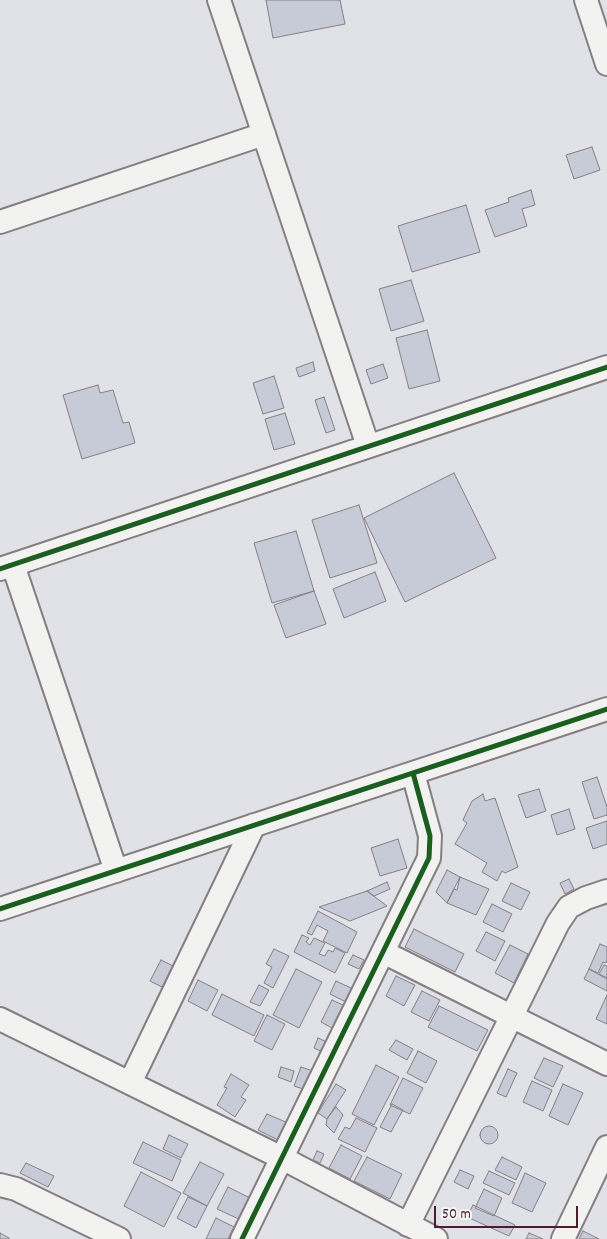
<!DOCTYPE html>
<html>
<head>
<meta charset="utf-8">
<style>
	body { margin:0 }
	#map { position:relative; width:607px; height:1239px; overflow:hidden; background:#e0e2e8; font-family:Dekko,sans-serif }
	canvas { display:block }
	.scale { position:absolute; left:434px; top:1206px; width:144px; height:22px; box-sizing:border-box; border:2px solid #4a1f2b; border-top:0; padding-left:6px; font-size:15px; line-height:18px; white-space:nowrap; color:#4a1f2b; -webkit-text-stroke:4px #f6f6f2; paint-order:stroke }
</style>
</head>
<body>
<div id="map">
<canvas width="607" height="1239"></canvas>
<div class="scale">50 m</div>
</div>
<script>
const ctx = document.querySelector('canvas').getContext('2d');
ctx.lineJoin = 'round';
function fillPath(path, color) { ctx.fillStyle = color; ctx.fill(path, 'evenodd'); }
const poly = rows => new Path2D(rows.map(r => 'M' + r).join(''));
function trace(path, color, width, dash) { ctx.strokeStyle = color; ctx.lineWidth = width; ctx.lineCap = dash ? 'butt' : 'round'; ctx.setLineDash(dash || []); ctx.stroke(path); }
const building = poly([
	[266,0,340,0,345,24,273,38,266,0],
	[592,147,600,170,574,179,566,155,592,147],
	[531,190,535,205,522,209,527,226,495,237,485,210,509,202,508,198,531,190],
	[466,205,480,252,412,272,398,226,466,205],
	[411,280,424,321,391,331,379,289,411,280],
	[427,330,440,381,409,389,396,338,427,330],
	[313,362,315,371,299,377,296,368,313,362],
	[383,364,388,378,371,384,366,370,383,364],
	[274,376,284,408,263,414,253,383,274,376],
	[98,385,100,393,113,390,123,423,129,422,135,443,82,459,63,395,98,385],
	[324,397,335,430,326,433,315,400,324,397],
	[285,413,295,444,274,450,265,419,285,413],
	[454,473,496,558,405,602,364,518,454,473],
	[359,505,377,563,330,578,312,520,359,505],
	[296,531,314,591,272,603,254,543,296,531],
	[375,572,386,601,344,618,333,589,375,572],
	[314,591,326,624,286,638,274,605,314,591],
	[597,777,607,807,607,815,594,819,582,782,597,777],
	[539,789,546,811,526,818,518,795,539,789],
	[483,794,485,801,495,798,518,867,505,873,502,871,497,881,482,872,487,863,455,844,467,823,463,820,472,801,483,794],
	[569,809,575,829,557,835,551,815,569,809],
	[607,821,607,844,593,849,586,828,607,821],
	[398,839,407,868,380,876,371,848,398,839],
	[447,870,460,877,447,903,436,892,447,870],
	[460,877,489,889,476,915,447,903,454,889,457,890,460,877],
	[569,879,574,889,565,894,560,883,569,879],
	[387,882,390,889,374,896,367,891,387,882],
	[511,883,530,892,521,910,502,901,511,883],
	[367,891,387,906,350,921,319,907,367,891],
	[492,904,512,914,503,932,483,922,492,904],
	[318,911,357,932,347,953,323,941,328,931,317,925,312,935,307,933,318,911],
	[414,929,464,954,455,972,405,947,414,929],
	[486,932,505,941,495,961,476,951,486,932],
	[302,935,309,938,306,942,310,945,314,938,325,943,319,954,325,956,328,950,333,952,335,948,345,953,335,973,294,952,302,935],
	[600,944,607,947,607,960,606,963,603,962,598,973,589,969,600,944],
	[510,945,528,954,514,983,495,973,510,945],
	[274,949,289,956,273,988,264,983,272,967,266,964,274,949],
	[353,955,364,960,359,969,348,964,353,955],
	[161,960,173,966,162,987,150,981,161,960],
	[604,965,607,966,607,978,599,974,604,965],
	[296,969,322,982,299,1028,273,1015,296,969],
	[589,969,607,979,607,991,584,979,589,969],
	[396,976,415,985,404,1006,386,996,396,976],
	[198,980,218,990,207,1011,188,1001,198,980],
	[336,981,355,990,348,1003,330,994,336,981],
	[259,985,269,990,260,1006,250,1002,259,985],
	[422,991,440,1000,429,1021,411,1012,422,991],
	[222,994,264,1015,254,1036,212,1015,222,994],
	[607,995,607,1024,596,1019,607,995],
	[332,1000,345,1006,334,1029,321,1022,332,1000],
	[439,1006,488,1030,477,1051,428,1027,439,1006],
	[267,1015,285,1024,272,1050,254,1041,267,1015],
	[318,1038,329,1043,325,1053,314,1048,318,1038],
	[396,1040,413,1049,407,1060,389,1050,396,1040],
	[418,1051,437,1061,426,1083,407,1073,418,1051],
	[544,1058,563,1066,553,1087,534,1078,544,1058],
	[376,1065,399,1077,374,1125,352,1114,376,1065],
	[281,1067,294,1071,291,1082,278,1077,281,1067],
	[301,1067,313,1071,306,1090,294,1086,301,1067],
	[508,1069,517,1073,506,1097,497,1093,508,1069],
	[231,1074,249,1085,241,1097,246,1100,235,1117,217,1105,227,1088,224,1087,231,1074],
	[403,1078,423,1088,410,1114,390,1105,403,1078],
	[532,1081,552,1090,543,1111,523,1102,532,1081],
	[336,1084,346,1090,327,1119,318,1113,336,1084],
	[563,1084,583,1093,568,1125,549,1116,563,1084],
	[392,1104,403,1110,391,1132,380,1127,392,1104],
	[336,1107,343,1115,334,1133,326,1125,327,1119,336,1107],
	[267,1114,288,1123,278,1140,258,1130,267,1114],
	[356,1118,377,1128,365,1152,338,1139,345,1127,350,1129,356,1118],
	'480 1135a9 9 0 1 1 18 0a9 9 0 1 1-18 0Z',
	[169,1135,188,1144,181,1158,163,1149,169,1135],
	[143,1142,181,1160,172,1181,133,1163,143,1142],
	[341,1145,362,1156,350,1179,329,1168,341,1145],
	[317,1151,324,1154,320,1163,313,1160,317,1151],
	[367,1157,402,1174,390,1199,354,1181,367,1157],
	[502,1157,522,1167,516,1180,495,1170,502,1157],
	[200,1162,224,1174,207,1206,183,1193,200,1162],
	[26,1163,54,1176,48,1187,20,1173,26,1163],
	[460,1170,474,1176,468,1189,454,1182,460,1170],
	[489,1171,515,1183,509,1195,483,1183,489,1171],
	[141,1172,181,1193,164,1227,124,1206,141,1172],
	[525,1173,546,1183,532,1212,512,1203,525,1173],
	[228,1187,252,1199,241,1220,217,1209,228,1187],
	[484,1189,502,1198,494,1216,475,1208,484,1189],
	[188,1197,207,1206,196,1228,177,1218,188,1197],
	[473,1205,515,1225,509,1236,467,1217,473,1205],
	[216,1218,234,1227,228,1239,206,1239,216,1218],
	[583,1231,599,1239,579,1239,583,1231],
	[0,1233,9,1238,9,1239,0,1239,0,1233],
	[529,1233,543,1239,526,1239,529,1233]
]);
fillPath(building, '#c7cbd8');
trace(building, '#867e83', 1);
const street = poly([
	[219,0,368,446],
	[586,0,607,64],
	[0,222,264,134],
	[13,565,116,871],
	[0,569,607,367],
	[0,909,607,709],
	[383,952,607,1064],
	[0,1019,282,1158,436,1239],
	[130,1083,254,825],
	[0,1185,16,1189,119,1239],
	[408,1225,558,923,569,907,586,898,607,891],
	[242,1239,429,858,430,836,413,773],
	[563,1239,607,1147]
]);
trace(street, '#867e83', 26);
trace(street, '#f2f2f1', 22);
trace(poly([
	[0,569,607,367],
	[0,909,607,709],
	[242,1239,429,858,430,836,413,773]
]), '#1b5e20', 5);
</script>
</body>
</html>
